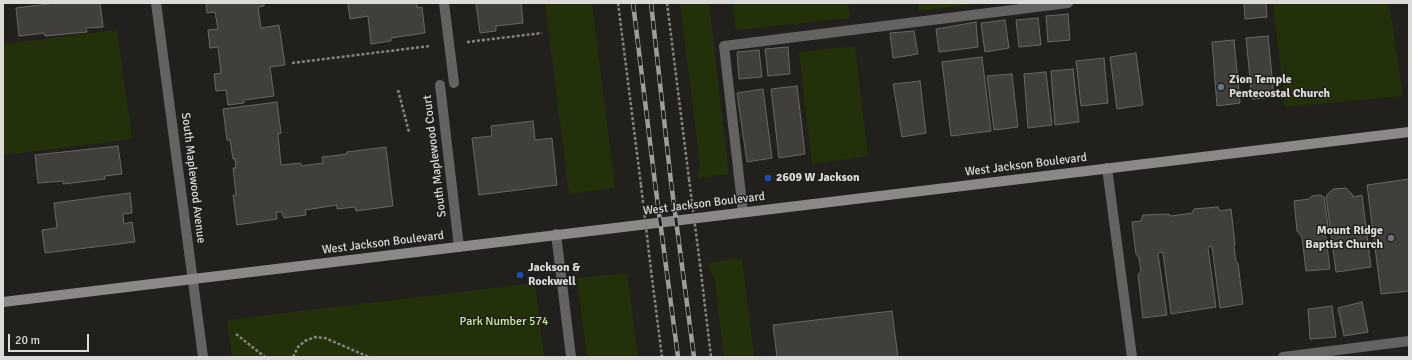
<!DOCTYPE html>
<html>
<head>
<meta charset="utf-8">
<style>
	body { margin:0 }
	#map { position:relative; width:1412px; height:360px; overflow:hidden; background:#22201d; font-family:Signika,sans-serif }
	canvas { display:block }
	.frame { position:absolute; inset:0; border:4px solid #dddbda; pointer-events:none }
	.scale { position:absolute; left:8px; top:334px; width:81px; height:18px; box-sizing:border-box; border:2px solid #dddbda; border-top:0; padding-left:5px; font-size:12px; line-height:14px; white-space:nowrap; color:#dddbda; -webkit-text-stroke:3px #22201d; paint-order:stroke }
</style>
</head>
<body>
<div id="map">
<canvas width="1412" height="360"></canvas>
<div class="frame"></div>
<div class="scale">20 m</div>
</div>
<script>
const ctx = document.querySelector('canvas').getContext('2d');
ctx.lineJoin = 'round';
function fillPath(path, color) { ctx.fillStyle = color; ctx.fill(path, 'evenodd'); }
const poly = rows => new Path2D(rows.map(r => 'M' + r).join(''));
function trace(path, color, width, dash) { ctx.strokeStyle = color; ctx.lineWidth = width; ctx.lineCap = dash ? 'butt' : 'round'; ctx.setLineDash(dash || []); ctx.stroke(path); }
function label(font, color, halo, rows, align = 'center') {
  ctx.font = font + ' Signika,sans-serif'; ctx.lineWidth = 3; ctx.setLineDash([]); ctx.textBaseline = 'middle'; ctx.strokeStyle = halo; ctx.fillStyle = color; for (const [text, x, y, turn = 0] of rows) {
    ctx.save(); ctx.translate(x, y); ctx.rotate((+turn || 0) * Math.PI / 180); ctx.textAlign = isNaN(turn) ? turn : align; if (halo) ctx.strokeText(text, 0, 0); ctx.fillText(text, 0, 0); ctx.restore();
  }
}
fillPath(poly([
	[545,3,592,3,615,188,569,194],
	[680,3,709,3,729,174,697,178,700,164],
	[732,3,848,3,850,18,736,30],
	[918,3,980,3,919,11],
	[1273,3,1389,3,1403,96,1285,107],
	[117,30,132,139,3,155,3,44],
	[855,46,868,156,812,164,799,52],
	[742,258,754,357,724,357,715,281,707,263],
	[627,273,638,357,587,357,577,278],
	[535,283,544,357,232,357,227,320]
]), '#23310b');
const building = poly([
	[56,3,100,3,103,27,86,28,87,32,45,36,44,33,19,36,16,8,56,3],
	[206,3,264,3,264,6,258,7,261,28,279,25,285,65,270,67,274,96,244,100,244,103,228,105,226,90,216,91,214,74,221,73,218,47,210,48,208,30,218,29,215,12,207,13,206,3],
	[348,3,417,3,417,8,422,7,425,33,391,38,391,41,371,44,368,16,350,19,348,3],
	[476,3,521,3,523,23,496,26,496,31,480,33,476,3],
	[1244,3,1266,3,1267,17,1245,19,1244,3],
	[1068,14,1070,40,1048,42,1046,16,1068,14],
	[1038,18,1041,45,1019,47,1016,20,1038,18],
	[1005,20,1009,48,985,52,981,23,1005,20],
	[976,22,978,47,939,52,936,29,976,22],
	[914,31,918,54,893,58,890,33,914,31],
	[1268,36,1274,97,1252,99,1246,38,1268,36],
	[1234,40,1240,103,1217,106,1212,42,1234,40],
	[788,47,790,74,768,76,765,49,788,47],
	[759,50,762,77,739,79,737,52,759,50],
	[1136,53,1143,105,1117,109,1110,57,1136,53],
	[982,57,991,131,951,136,942,62,982,57],
	[1104,58,1108,103,1081,106,1076,61,1104,58],
	[1073,69,1079,122,1055,125,1051,71,1073,69],
	[1046,72,1052,125,1028,128,1024,74,1046,72],
	[1012,74,1018,127,994,130,987,76,1012,74],
	[920,81,926,133,902,137,893,84,920,81],
	[797,86,805,154,779,158,771,89,797,86],
	[763,89,772,158,747,162,737,93,763,89],
	[277,102,281,133,278,134,281,165,301,163,301,166,323,163,322,157,347,154,347,152,386,147,393,206,356,211,355,207,337,209,337,205,305,210,306,215,284,218,282,212,276,212,277,219,237,225,233,195,236,195,233,168,236,168,235,159,233,159,230,140,227,140,223,109,277,102],
	[533,121,535,140,552,138,557,185,479,195,472,138,492,136,491,126,533,121],
	[118,146,122,174,105,176,105,179,63,184,63,181,38,183,35,155,118,146],
	[1409,179,1409,291,1381,294,1367,185,1409,179],
	[1346,188,1352,194,1353,197,1362,195,1371,267,1336,272,1326,196,1333,189,1346,188],
	[130,193,132,213,123,214,124,224,132,222,135,242,45,253,42,230,57,228,54,203,130,193],
	[1320,195,1324,197,1328,226,1325,230,1330,269,1306,271,1302,237,1297,231,1294,201,1309,199,1312,196,1320,195],
	[1218,207,1220,211,1231,209,1235,244,1234,247,1236,261,1238,263,1243,304,1220,308,1212,247,1210,246,1208,248,1216,307,1171,314,1163,253,1160,252,1158,254,1167,315,1143,318,1138,275,1141,271,1139,258,1136,254,1132,222,1141,221,1143,215,1169,214,1171,216,1192,213,1194,209,1218,207],
	[1362,302,1368,332,1344,336,1338,308,1362,302],
	[1332,306,1336,337,1310,339,1308,309,1332,306],
	[892,311,898,357,777,357,773,325,892,311]
]);
fillPath(building, '#403f3c');
trace(building, '#696764', 1);
trace(poly([
	[618,3,641,185],
	[667,3,689,179],
	[467,42,542,33],
	[292,63,430,46],
	[398,90,409,132],
	[700,264,711,357],
	[651,270,662,357],
	[236,334,265,357],
	[293,357,298,347,305,341,315,337,325,338,369,357]
]), '#858381', 2.5, [3, 2]);
trace(poly([
	[440,85,459,247],
	[1107,168,1132,357],
	[743,212,724,46,1068,3],
	[1283,357,1409,341]
]), '#646362', 10);
trace(poly([
	[156,3,203,357],
	[444,3,454,83],
	[556,234,571,357]
]), '#646362', 10);
trace(poly([
	[3,302,1409,132]
]), '#8b8887', 10);
const rail = poly([
	[633,3,655,183,678,357],
	[651,3,671,182,694,357]
]);
trace(rail, '#9f9d9c', 4.5);
trace(rail, '#22201d', 3, [9]);
trace(poly([
	[689,179,700,264],
	[641,185,651,270]
]), '#858381', 2.5, [3, 2]);
for (const [x, y, r, color] of [
	[1221,87,4,"#6b7280"],
	[768,178,4,"#1a4fb4"],
	[1391,238,4,"#6b7280"],
	[520,275,4,"#1a4fb4"]
]) { const dot = new Path2D(); dot.arc(x, y, r, 0, 2 * Math.PI); ctx.fillStyle = color; ctx.fill(dot); trace(dot, '#22201d', 1.5); }
label('bold 12px', '#dddbda', '#22201d', [
	["Zion Temple",1229,80],
	["Pentecostal Church",1229,94],
	["2609 W Jackson",776,178],
	["Mount Ridge",1383,231,"right"],
	["Baptist Church",1383,245,"right"],
	["Jackson &",528,268],
	["Rockwell",528,282]
], 'left');
label('12px', '#dddbda', '#22201d', [
	["South Maplewood Court",435,156,-97],
	["West Jackson Boulevard",1026,165,-7],
	["South Maplewood Avenue",193,178,83],
	["West Jackson Boulevard",704,204,-7],
	["West Jackson Boulevard",383,243,-7]
]);
label('12px', '#cceda2', '#22201d', [
	["Park Number 574",504,322]
]);
</script>
</body>
</html>
